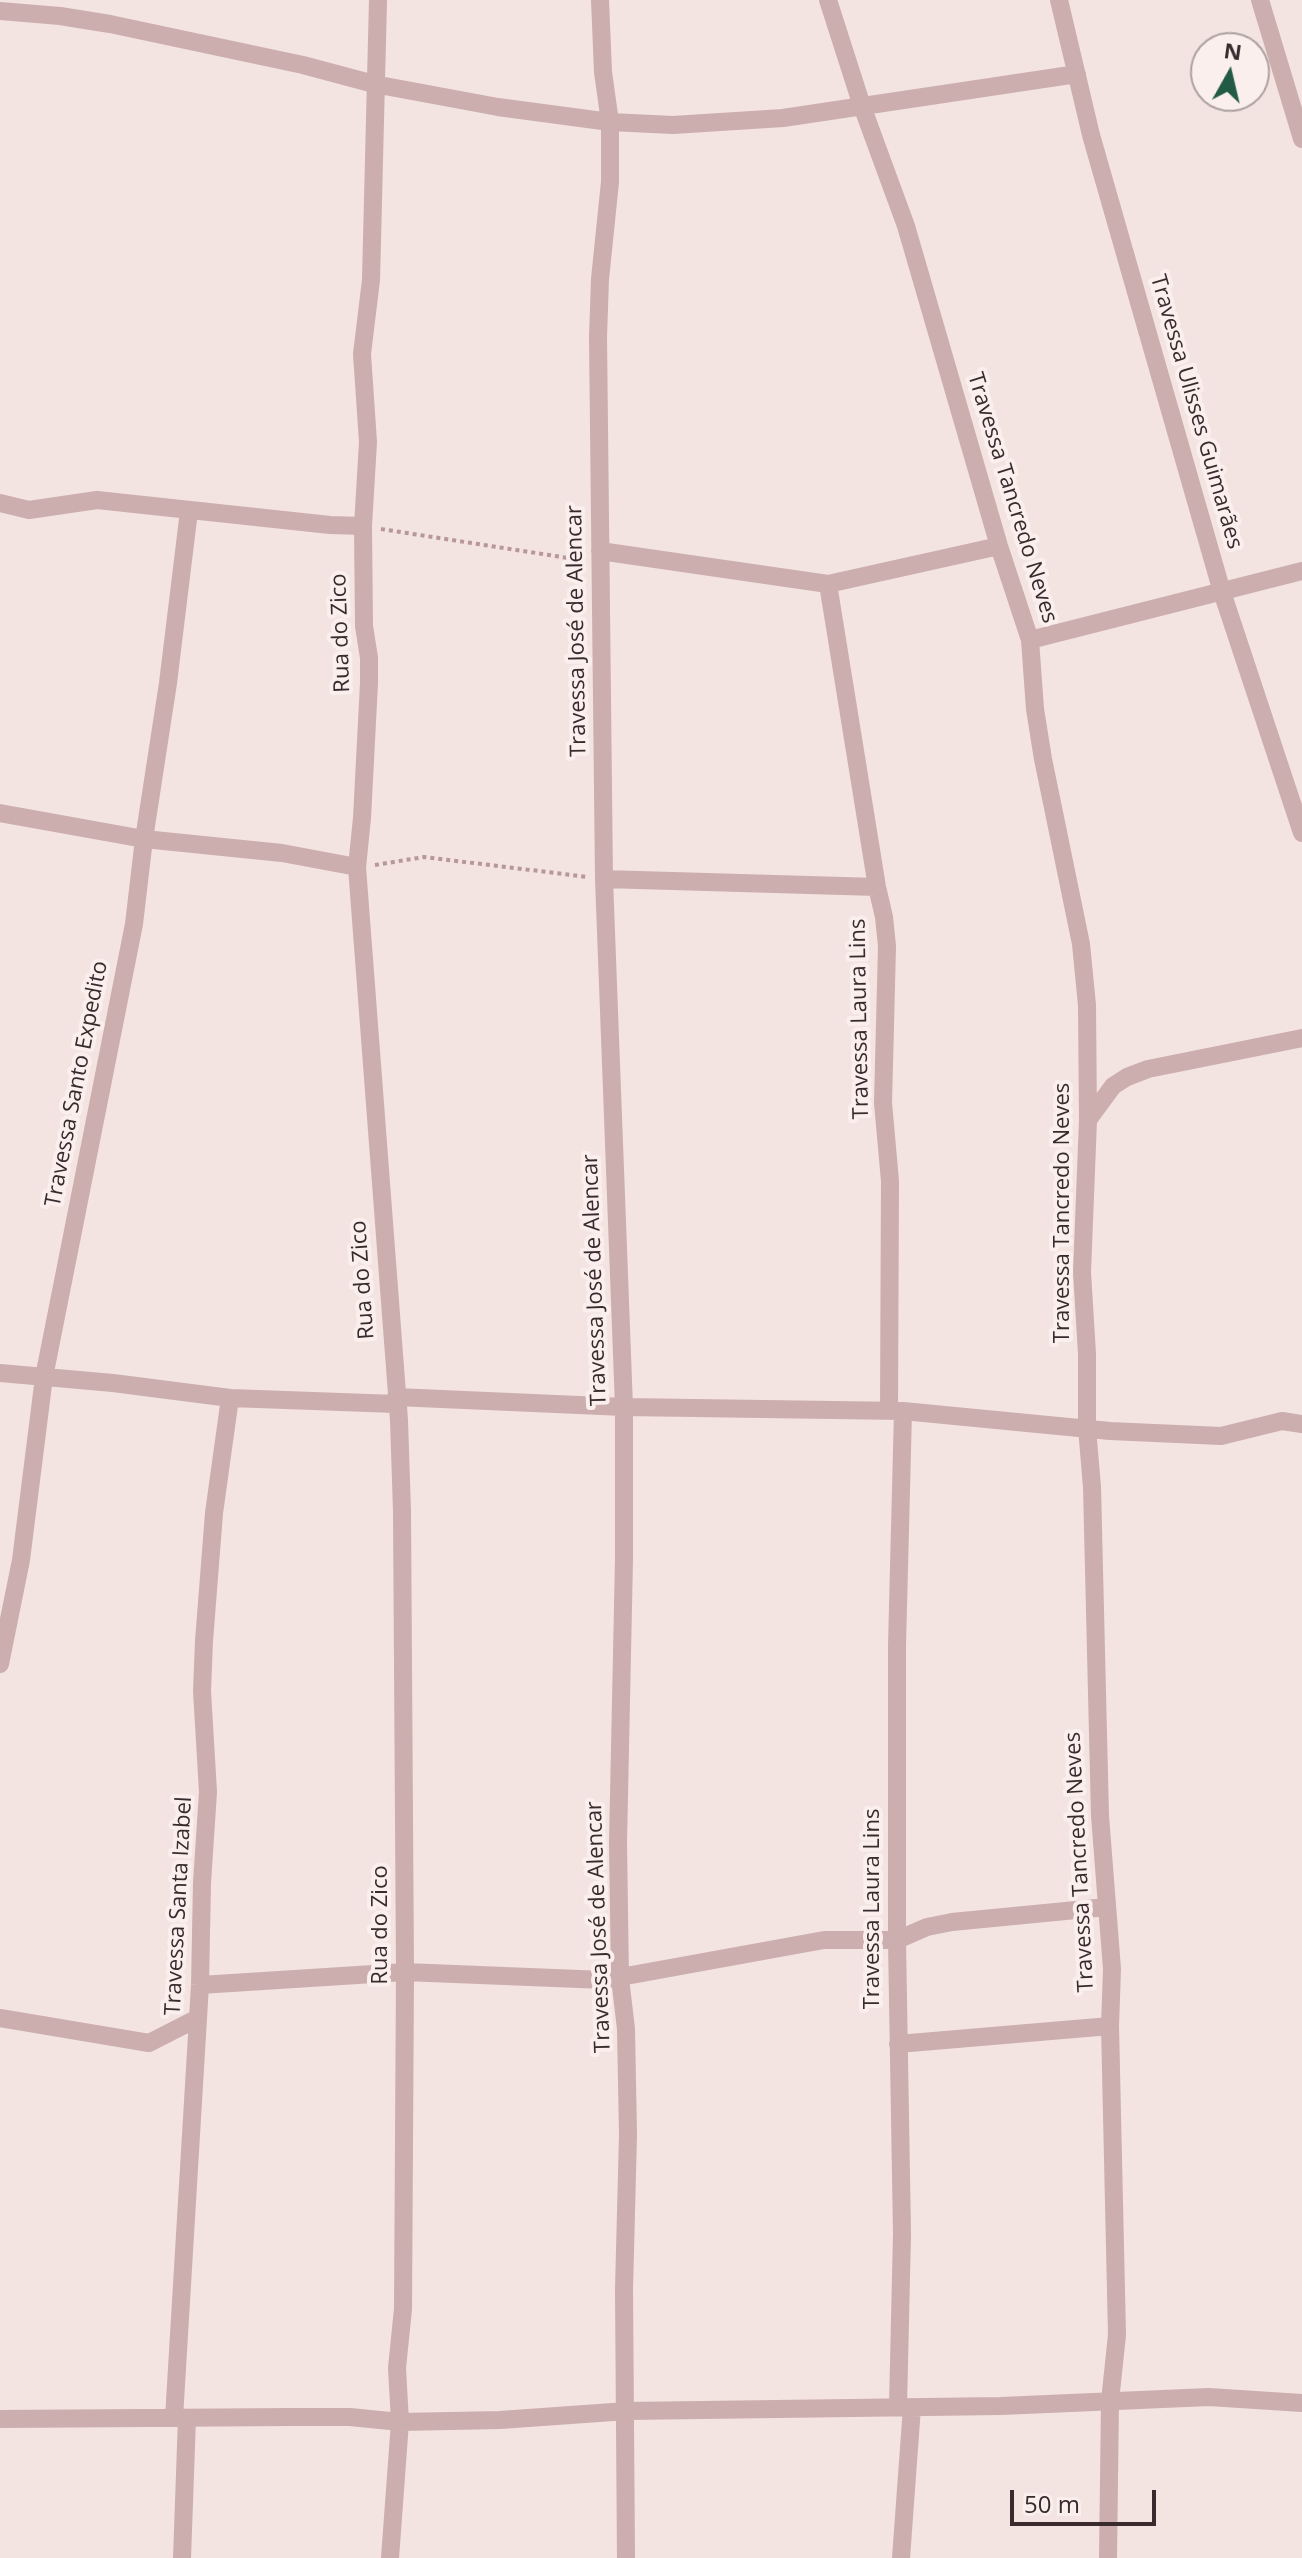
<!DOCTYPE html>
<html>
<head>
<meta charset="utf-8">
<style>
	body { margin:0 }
	#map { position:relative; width:1302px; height:2558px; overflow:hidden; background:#f3e3e1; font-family:"Open Sans",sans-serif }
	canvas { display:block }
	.north { position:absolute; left:1190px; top:32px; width:80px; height:80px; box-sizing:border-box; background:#faefed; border:2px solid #ada1a0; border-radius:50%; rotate:8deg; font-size:22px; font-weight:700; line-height:32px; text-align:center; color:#392b2d }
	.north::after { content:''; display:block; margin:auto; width:28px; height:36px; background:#225a45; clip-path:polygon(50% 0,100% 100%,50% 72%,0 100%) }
	.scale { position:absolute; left:1010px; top:2490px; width:146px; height:36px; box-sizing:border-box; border:4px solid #392b2d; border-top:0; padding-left:10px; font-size:24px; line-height:28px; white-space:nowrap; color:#392b2d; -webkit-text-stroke:6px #faefed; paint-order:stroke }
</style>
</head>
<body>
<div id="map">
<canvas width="1302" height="2558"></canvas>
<div class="north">N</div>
<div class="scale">50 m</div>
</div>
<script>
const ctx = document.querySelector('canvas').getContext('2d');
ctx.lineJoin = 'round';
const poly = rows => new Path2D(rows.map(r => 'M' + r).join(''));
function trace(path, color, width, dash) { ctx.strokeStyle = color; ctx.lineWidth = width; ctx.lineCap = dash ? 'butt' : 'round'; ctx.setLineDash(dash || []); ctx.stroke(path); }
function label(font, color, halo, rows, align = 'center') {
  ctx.font = font + ' "Open Sans",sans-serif'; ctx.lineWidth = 8; ctx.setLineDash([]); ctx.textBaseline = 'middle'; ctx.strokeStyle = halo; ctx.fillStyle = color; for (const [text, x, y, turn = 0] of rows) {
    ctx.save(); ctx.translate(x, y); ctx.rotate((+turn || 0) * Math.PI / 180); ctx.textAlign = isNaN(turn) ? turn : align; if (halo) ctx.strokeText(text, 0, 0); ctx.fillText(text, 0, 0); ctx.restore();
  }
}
trace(poly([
	[381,529,581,560],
	[375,865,424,857,588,877]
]), '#b79797', 4, [4, 4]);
trace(poly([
	[378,0,371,280,362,354,368,442,363,526,364,626,369,658,369,683,362,818,357,867,399,1420,402,1511,405,1972,403,2309,397,2368,400,2422,390,2558],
	[600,0,603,72,610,122,610,182,600,279,598,337,604,879,624,1407,624,1559,618,1843,620,1978,626,2029,628,2135,624,2289,626,2558],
	[828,0,862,106,906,226,999,546,1030,640,1035,709,1043,759,1081,944,1087,1005,1088,1120,1082,1272,1087,1354,1087,1428,1092,1487,1100,1816,1112,1969,1110,2026,1117,2335,1110,2401,1108,2558],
	[1059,0,1091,135,1222,592,1302,833],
	[1260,0,1302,139],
	[0,11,60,16,110,24,303,65,374,84,498,107,610,122,673,125,783,118,1077,74],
	[0,503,29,510,97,500,330,525,363,526],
	[600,551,828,584,999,546],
	[828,584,877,887,884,917,887,946,883,1103,890,1181,889,1411],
	[1030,640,1302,571],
	[0,813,144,839,282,853,357,867],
	[604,879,877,887],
	[1088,1120,1113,1086,1127,1077,1148,1069,1302,1038],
	[0,1373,113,1383,230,1398,396,1404],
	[396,1397,624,1407,903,1411,1110,1431,1221,1436,1282,1421,1302,1424],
	[0,1664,21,1560,44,1377,134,924,144,839,168,683,189,511],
	[200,1985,405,1972,604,1980,824,1940,897,1940,927,1927,952,1922,1107,1907],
	[0,2018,149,2043,198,2018],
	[898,2044,1110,2026],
	[898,2406,902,2234,897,1940,897,1646,903,1411],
	[174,2418,200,1985,202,1883,208,1792,202,1691,204,1641,214,1513,230,1398],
	[0,2419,291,2417,350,2417,400,2422,500,2420,627,2411,1001,2406,1209,2397,1302,2403],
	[182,2558,187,2418],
	[901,2558,912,2407]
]), '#cbaead', 18);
label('22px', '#392b2d', '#faefed', [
	["Travessa Ulisses Guimarães",1196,412,74],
	["Travessa Tancredo Neves",1012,498,73],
	["Travessa José de Alencar",577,631,-91],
	["Rua do Zico",341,633,-92],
	["Travessa Laura Lins",860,1019,-91],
	["Travessa Santo Expedito",77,1084,-79],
	["Travessa Tancredo Neves",1063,1213,-90],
	["Rua do Zico",363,1280,-94],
	["Travessa José de Alencar",595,1280,-92],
	["Travessa Tancredo Neves",1080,1862,-93],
	["Travessa Santa Izabel",179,1906,-87],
	["Travessa Laura Lins",873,1909,-90],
	["Rua do Zico",381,1925,-90],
	["Travessa José de Alencar",599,1927,-92]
]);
</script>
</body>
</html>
